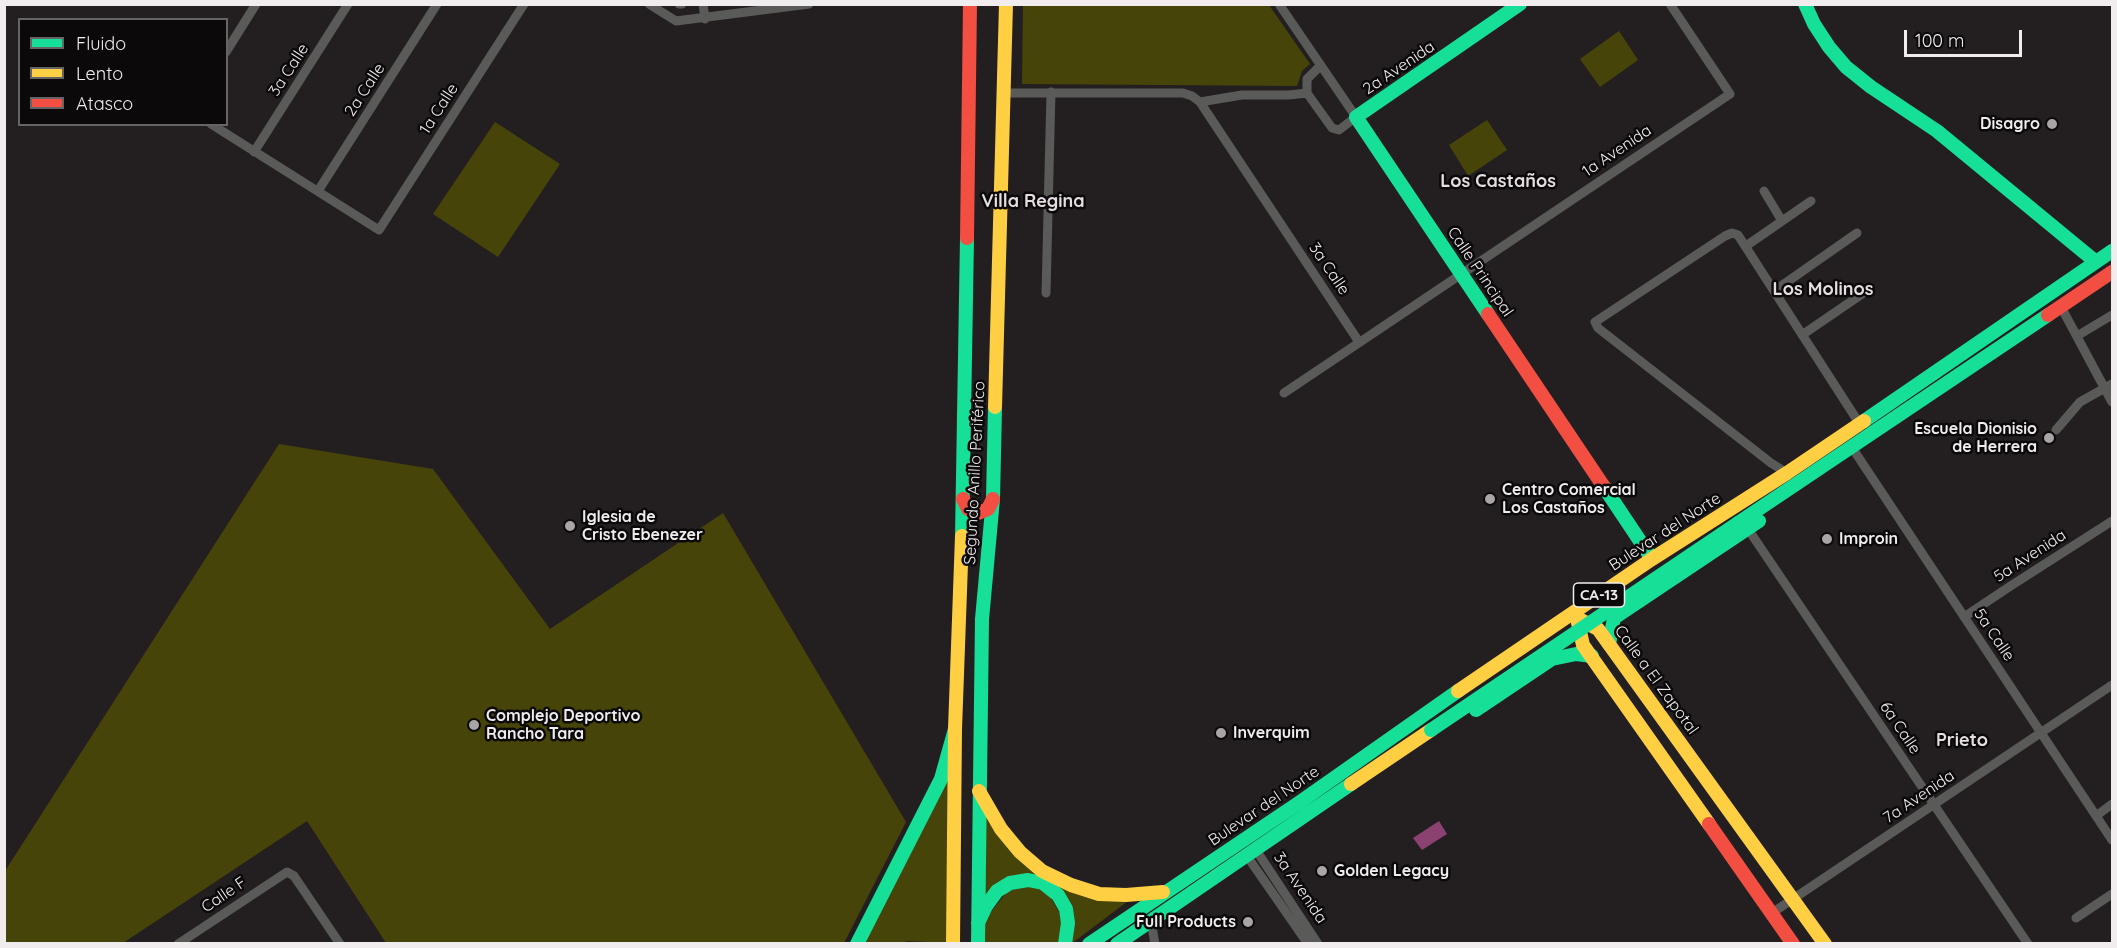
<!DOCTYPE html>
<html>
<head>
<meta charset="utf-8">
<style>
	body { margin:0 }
	#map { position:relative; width:2117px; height:948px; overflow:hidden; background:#231f21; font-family:Quicksand,sans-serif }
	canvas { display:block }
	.frame { position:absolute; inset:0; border:6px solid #f1edef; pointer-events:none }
	.legend { position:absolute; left:18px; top:18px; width:210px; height:108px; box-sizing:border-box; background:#0b090a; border:2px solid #676466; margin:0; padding:8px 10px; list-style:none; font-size:18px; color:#f1edef }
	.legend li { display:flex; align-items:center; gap:12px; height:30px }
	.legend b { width:30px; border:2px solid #676466 }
	.scale { position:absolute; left:1904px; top:30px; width:118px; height:27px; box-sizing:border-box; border:3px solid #f1edef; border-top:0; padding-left:8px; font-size:18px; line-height:21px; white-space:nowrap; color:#f1edef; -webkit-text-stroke:4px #0b090a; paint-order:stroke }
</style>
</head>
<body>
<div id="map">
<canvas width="2117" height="948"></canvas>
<div class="frame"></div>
<ul class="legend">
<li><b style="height:8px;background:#16e098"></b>Fluido</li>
<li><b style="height:8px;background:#ffcf43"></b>Lento</li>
<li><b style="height:8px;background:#f24e42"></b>Atasco</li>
</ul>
<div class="scale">100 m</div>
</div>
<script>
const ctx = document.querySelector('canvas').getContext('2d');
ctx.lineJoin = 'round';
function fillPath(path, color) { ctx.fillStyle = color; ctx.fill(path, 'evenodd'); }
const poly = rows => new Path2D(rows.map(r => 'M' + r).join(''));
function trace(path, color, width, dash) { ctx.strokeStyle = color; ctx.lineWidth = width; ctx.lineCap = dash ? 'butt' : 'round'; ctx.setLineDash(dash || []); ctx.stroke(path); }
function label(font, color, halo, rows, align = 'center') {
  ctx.font = font + ' Quicksand,sans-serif'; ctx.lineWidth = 5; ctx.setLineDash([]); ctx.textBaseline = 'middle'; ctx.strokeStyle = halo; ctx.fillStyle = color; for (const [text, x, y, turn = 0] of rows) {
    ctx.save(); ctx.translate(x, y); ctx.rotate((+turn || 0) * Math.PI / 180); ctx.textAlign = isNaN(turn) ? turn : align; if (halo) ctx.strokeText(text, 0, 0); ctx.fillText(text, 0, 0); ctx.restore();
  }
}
fillPath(poly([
	[1023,5,1269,5,1310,64,1302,71,1297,86,1022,84],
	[1619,31,1638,60,1600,87,1580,59],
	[1487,120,1507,150,1468,176,1449,145],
	[495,122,560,164,498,257,433,214],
	[279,444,433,469,550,629,723,513,906,822,844,943,386,943,307,821,123,943,5,943,5,871],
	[952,759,949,943,908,941,898,944,860,944],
	[985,807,1037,872,1132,898,1071,944,1072,934,1039,878,984,902],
	[1041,886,1062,910,1061,943,984,944,984,920,1011,887]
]), '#474409');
fillPath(poly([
	[1439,821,1447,834,1422,850,1413,838]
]), '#8b4270');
trace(poly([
	[649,4,676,21,809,4],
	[679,4,682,4],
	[703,4,705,19],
	[1279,4,1356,117,1339,130,1332,128,1307,93,1307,79,1320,66],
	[226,52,256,4],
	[1005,93,1183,93,1192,96,1200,102,1359,342],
	[1200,102,1242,95,1289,95,1307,93],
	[211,124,379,230,524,4],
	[254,152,348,4],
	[318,191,437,4],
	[1764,191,1782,221],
	[1746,246,1811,201],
	[1774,291,1857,233],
	[1046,293,1051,92],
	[2060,305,2112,402],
	[1802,335,1862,294],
	[2077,336,2112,315],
	[1284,393,1730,94,1670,4],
	[2056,430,2080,402,2112,384],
	[1851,446,2112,840],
	[1787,473,1771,463,1598,328,1595,322,1725,236,1732,233,1738,235,1859,423],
	[1748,529,2028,944],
	[1964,617,2009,587,2112,521],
	[2096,816,2112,804],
	[1256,850,1318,944],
	[1247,856,1308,944],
	[1772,913,2112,685],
	[2076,918,2112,894],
	[1151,921,1155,944],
	[178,944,287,872,294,876,340,944]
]), '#5a5a59', 9);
trace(poly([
	[1805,4,1814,24,1829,47,1846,67,1871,87,1937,131,2096,262],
	[1488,314,1356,117,1520,4],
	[1864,421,2112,251],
	[1604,487,1652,559],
	[1738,523,2048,315],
	[962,536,967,238],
	[1609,644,1614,618,1759,521],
	[1476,710,1552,659,1576,654,1592,656],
	[978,923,986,906,997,891,1010,883,1028,880,1043,883,1058,895,1066,909,1068,923,1065,944],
	[857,944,941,779,955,729],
	[978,944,982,619,993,499,995,407],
	[1089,944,1300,802,1458,691],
	[1117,944,1351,784]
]), '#16e098', 14);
trace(poly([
	[995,407,1006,4],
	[1577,618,1598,629,1825,944],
	[1578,623,1583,645,1709,824],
	[1458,691,1652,559,1787,473,1864,421],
	[1351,784,1431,730],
	[979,791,1001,829,1020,852,1042,871,1071,885,1099,894,1126,895,1163,892],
	[953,944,955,729,962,536]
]), '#ffcf43', 14);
trace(poly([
	[967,238,970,4],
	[1488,314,1604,487],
	[2048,315,2112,272],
	[963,499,968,509,978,513,988,509,993,499],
	[1709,824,1793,944]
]), '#f24e42', 14);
trace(poly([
	[1431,730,1738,523]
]), '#16e098', 14);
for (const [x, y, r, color] of [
	[2052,124,6,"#a9a5a7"],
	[2049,438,6,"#a9a5a7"],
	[1490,499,6,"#a9a5a7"],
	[570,526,6,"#a9a5a7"],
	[1827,539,6,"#a9a5a7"],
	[474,725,6,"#a9a5a7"],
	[1221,733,6,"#a9a5a7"],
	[1322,871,6,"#a9a5a7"],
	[1248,922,6,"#a9a5a7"]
]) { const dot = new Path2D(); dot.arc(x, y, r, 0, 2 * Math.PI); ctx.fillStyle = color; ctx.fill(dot); trace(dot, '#0b090a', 2); }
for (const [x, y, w] of [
	[1599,595,51]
]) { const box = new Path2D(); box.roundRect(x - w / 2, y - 12, w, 24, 4.5); ctx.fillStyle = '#0b090a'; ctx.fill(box); trace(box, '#f1edef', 1.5); }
label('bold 15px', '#f1edef', null, [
	["CA-13",1599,595]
]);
label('16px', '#f1edef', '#0b090a', [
	["2a Avenida",1399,68,-34],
	["3a Calle",289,70,-57],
	["2a Calle",365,90,-57],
	["1a Calle",439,109,-57],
	["1a Avenida",1617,151,-34],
	["3a Calle",1329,269,56],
	["Calle Principal",1480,272,56],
	["Segundo Anillo Periférico",975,473,-87],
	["Bulevar del Norte",1665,532,-33],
	["5a Avenida",2030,556,-33],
	["5a Calle",1994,635,56],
	["Calle a El Zapotal",1656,680,54],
	["6a Calle",1900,728,56],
	["7a Avenida",1919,797,-34],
	["Bulevar del Norte",1264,806,-34],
	["3a Avenida",1300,888,56],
	["Calle F",224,895,-34]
]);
label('bold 16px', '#f1edef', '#0b090a', [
	["Disagro",2040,124,"right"],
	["Escuela Dionisio",2037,429,"right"],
	["de Herrera",2037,447,"right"],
	["Centro Comercial",1502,490],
	["Los Castaños",1502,508],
	["Iglesia de",582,517],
	["Cristo Ebenezer",582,535],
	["Improin",1839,539],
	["Complejo Deportivo",486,716],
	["Rancho Tara",486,734],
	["Inverquim",1233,733],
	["Golden Legacy",1334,871],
	["Full Products",1236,922,"right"]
], 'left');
label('bold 18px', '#e4dde1', '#0b090a', [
	["Los Castaños",1498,182],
	["Villa Regina",1033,202],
	["Los Molinos",1823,290],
	["Prieto",1962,741]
]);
</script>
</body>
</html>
